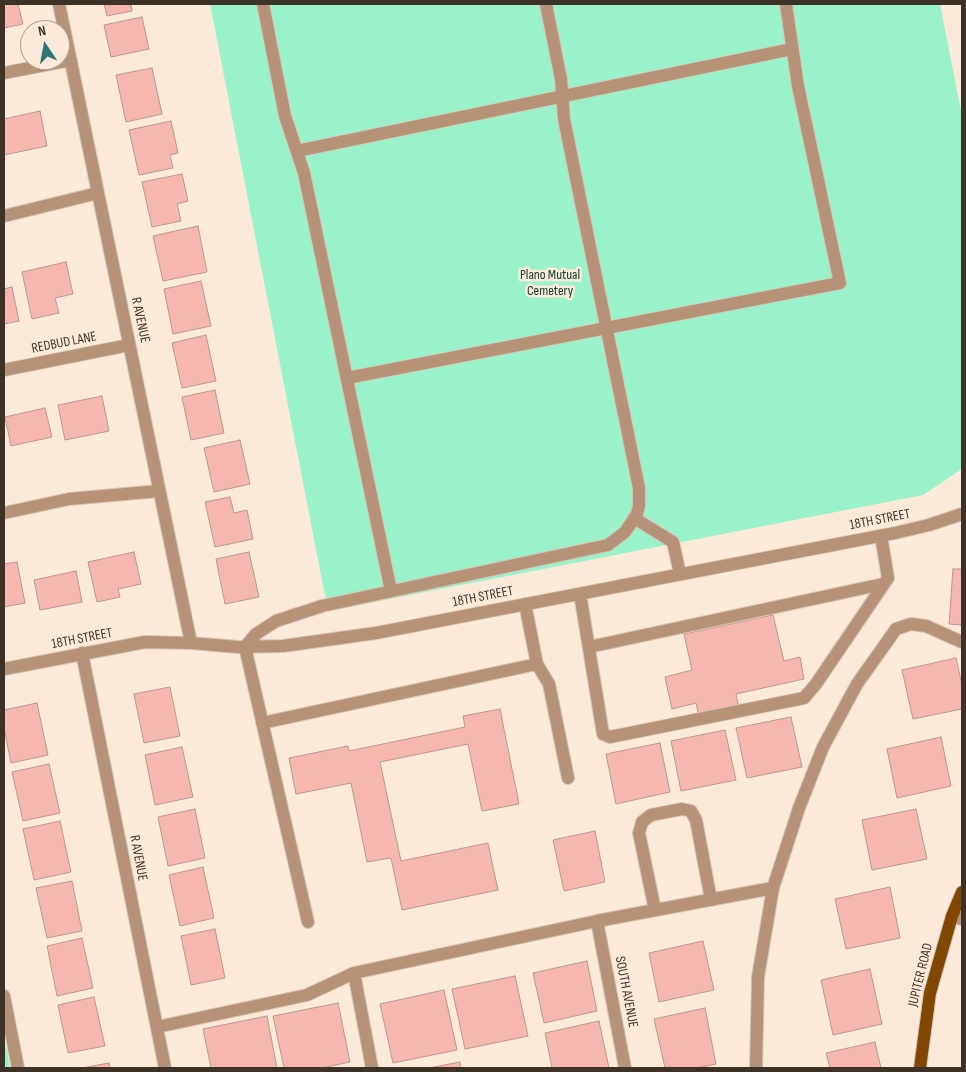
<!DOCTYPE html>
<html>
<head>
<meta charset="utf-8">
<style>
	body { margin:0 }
	#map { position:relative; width:966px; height:1072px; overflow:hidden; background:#fbeada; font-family:"Sofia Sans Condensed",sans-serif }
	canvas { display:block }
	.frame { position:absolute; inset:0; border:5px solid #3d3228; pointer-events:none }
	.north { position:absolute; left:20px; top:20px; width:50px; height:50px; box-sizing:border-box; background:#fbeada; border:1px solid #afa093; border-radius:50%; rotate:348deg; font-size:14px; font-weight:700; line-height:20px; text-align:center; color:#3d3228 }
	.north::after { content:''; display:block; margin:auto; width:18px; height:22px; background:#2c7675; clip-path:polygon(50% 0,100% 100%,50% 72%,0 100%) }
</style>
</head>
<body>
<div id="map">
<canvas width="966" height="1072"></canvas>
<div class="frame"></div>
<div class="north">N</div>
</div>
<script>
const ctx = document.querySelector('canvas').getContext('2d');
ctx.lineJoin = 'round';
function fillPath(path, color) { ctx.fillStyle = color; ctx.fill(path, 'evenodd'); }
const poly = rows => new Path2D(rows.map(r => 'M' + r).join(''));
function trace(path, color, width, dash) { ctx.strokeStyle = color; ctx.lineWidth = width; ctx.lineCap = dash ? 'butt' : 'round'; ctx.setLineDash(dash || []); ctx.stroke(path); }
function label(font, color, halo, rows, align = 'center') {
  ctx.font = font + ' "Sofia Sans Condensed",sans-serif'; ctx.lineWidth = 5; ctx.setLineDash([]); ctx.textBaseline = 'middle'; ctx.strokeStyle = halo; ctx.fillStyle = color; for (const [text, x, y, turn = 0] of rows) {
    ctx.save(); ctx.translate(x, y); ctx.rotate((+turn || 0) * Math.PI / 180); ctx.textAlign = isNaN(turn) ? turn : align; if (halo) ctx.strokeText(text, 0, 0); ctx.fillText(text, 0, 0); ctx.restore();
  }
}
fillPath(poly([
	[210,4,940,4,962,116,962,469,923,495,328,611],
	[4,1035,10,1068,4,1068]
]), '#9af2cb');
const building = poly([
	[4,4,18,4,23,24,4,28,4,4],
	[104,4,131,4,132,11,107,16,104,4],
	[142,17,149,49,111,57,104,25,142,17],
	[152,68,162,114,126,122,116,75,152,68],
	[40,111,47,146,4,155,4,119,40,111],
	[171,121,178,153,170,155,173,168,139,175,129,130,171,121],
	[182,174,188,201,177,204,181,221,152,227,142,182,182,174],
	[198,226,207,272,163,281,153,236,198,226],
	[66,262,73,294,55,298,59,313,32,319,22,272,66,262],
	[201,281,211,326,173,334,164,289,201,281],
	[12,287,19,321,4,324,4,289,12,287],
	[206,335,216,381,182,388,172,343,206,335],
	[215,390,224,433,191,440,182,397,215,390],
	[102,396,109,431,65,440,58,405,102,396],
	[45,408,52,437,11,446,5,417,45,408],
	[240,440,250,484,214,492,204,448,240,440],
	[230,497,234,513,247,510,253,539,215,547,205,502,230,497],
	[134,552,141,584,118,589,120,597,97,602,88,562,134,552],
	[249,552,259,597,225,604,216,559,249,552],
	[17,562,25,603,4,607,4,564,17,562],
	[953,569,962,569,962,625,949,624,953,569],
	[76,571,82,602,40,610,34,580,76,571],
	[773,615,784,661,800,657,804,679,736,694,739,708,699,717,696,703,672,709,665,677,692,670,684,634,773,615],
	[956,658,962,685,962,709,913,719,902,670,956,658],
	[170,687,180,736,144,743,134,694,170,687],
	[37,703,48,755,11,763,4,728,4,710,37,703],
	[500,709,519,804,482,811,468,744,380,762,401,861,488,843,498,890,402,910,391,858,367,862,351,783,296,794,289,758,348,746,349,751,465,727,463,716,500,709],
	[791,717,802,767,747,778,736,728,791,717],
	[725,730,736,780,681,791,671,741,725,730],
	[941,737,951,786,897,798,887,749,941,737],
	[660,743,670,792,616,804,606,754,660,743],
	[182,747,193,797,155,805,145,755,182,747],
	[49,764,60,813,23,821,12,772,49,764],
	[195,809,205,858,168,866,158,817,195,809],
	[916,809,927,859,872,870,862,820,916,809],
	[60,821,71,872,34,880,23,829,60,821],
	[595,831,605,882,564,891,553,840,595,831],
	[203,867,214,918,180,926,169,875,203,867],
	[72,881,82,931,47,938,36,888,72,881],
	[890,887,900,938,846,949,835,899,890,887],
	[215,929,225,978,191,985,181,936,215,929],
	[82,938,93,988,57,996,47,946,82,938],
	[703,941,714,990,659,1002,649,953,703,941],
	[587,961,597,1011,544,1023,533,973,587,961],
	[870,969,882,1024,833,1035,821,980,870,969],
	[515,976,528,1036,465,1049,452,989,515,976],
	[444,990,457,1050,393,1063,380,1004,444,990],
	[94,997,105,1046,68,1053,58,1005,94,997],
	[338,1003,350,1062,322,1068,284,1068,273,1016,338,1003],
	[705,1008,716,1064,697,1068,665,1068,654,1019,705,1008],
	[267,1016,277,1068,211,1068,203,1029,267,1016],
	[599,1021,609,1068,552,1068,545,1033,599,1021],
	[875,1042,881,1068,830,1068,826,1053,875,1042],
	[460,1062,461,1068,429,1068,460,1062],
	[109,1063,110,1068,82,1068,109,1063]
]);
fillPath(building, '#f7b7b1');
trace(building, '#bb9591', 1);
const minor = poly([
	[59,4,191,643],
	[263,4,285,116,304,173,391,591],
	[4,73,71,60],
	[297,151,792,49],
	[4,216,98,193],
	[4,370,129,345],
	[347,378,840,283,798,86,786,4],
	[4,513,69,499,159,491],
	[634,518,673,542,680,574],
	[580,594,603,734,610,737,804,698,816,684,888,578,881,536],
	[589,647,883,584],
	[82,653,165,1068],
	[537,664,549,684,568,778],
	[4,669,145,642,191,643,238,647,283,646,376,633,895,533,929,525,962,514],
	[262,723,537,664,525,604],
	[655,910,639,833,642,822,651,815,682,809,691,811,696,820,711,900],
	[952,916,962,919],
	[597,921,625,1068],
	[308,922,245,647,256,634,276,621,322,606,608,545,625,532,637,514,639,506,639,488,564,119,561,79,546,4],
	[4,996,18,1068],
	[157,1027,307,995,354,973],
	[372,1068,354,973,597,921,773,888,799,808,823,747,857,684,896,629,911,624,926,626,962,642],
	[756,1068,758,977,773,888]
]);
const major = poly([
	[920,1068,930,993,952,916,962,892]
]);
trace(minor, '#d5c5b6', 14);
trace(major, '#d5c5b6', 14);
trace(minor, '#b69378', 12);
trace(major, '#824603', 12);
label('14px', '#124431', '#fbeada', [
	["Plano Mutual",550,275],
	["Cemetery",550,291]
]);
label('14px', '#3d3228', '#fbeada', [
	["R AVENUE",140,320,78],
	["REDBUD LANE",64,343,-11],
	["18TH STREET",880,520,-11],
	["18TH STREET",483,597,-11],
	["18TH STREET",82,639,-11],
	["R AVENUE",138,858,79],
	["JUPITER ROAD",921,975,-76],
	["SOUTH AVENUE",626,992,79]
]);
</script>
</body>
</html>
